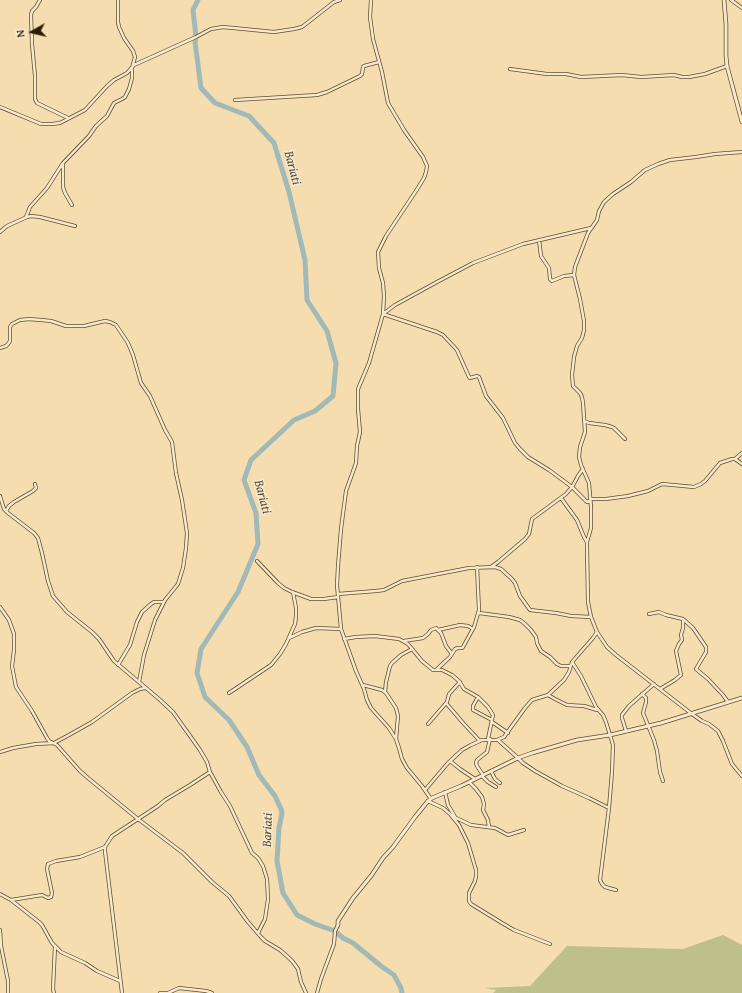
<!DOCTYPE html>
<html>
<head>
<meta charset="utf-8">
<style>
	body { margin:0 }
	#map { position:relative; width:742px; height:993px; overflow:hidden; background:#f5ddb0; font-family:"Gentium Book Plus",serif }
	canvas { display:block }
	.north { position:absolute; left:12px; top:12px; width:40px; height:40px; -webkit-text-stroke:3px #f8e9cc; paint-order:stroke; rotate:262deg; font-size:11px; font-weight:700; line-height:16px; text-align:center; color:#2f1b06 }
	.north::after { content:''; display:block; margin:auto; width:14px; height:18px; background:#2f1b06; clip-path:polygon(50% 0,100% 100%,50% 72%,0 100%) }
</style>
</head>
<body>
<div id="map">
<canvas width="742" height="993"></canvas>
<div class="north">N</div>
</div>
<script>
const ctx = document.querySelector('canvas').getContext('2d');
ctx.lineJoin = 'round';
function fillPath(path, color) { ctx.fillStyle = color; ctx.fill(path, 'evenodd'); }
const poly = rows => new Path2D(rows.map(r => 'M' + r).join(''));
function trace(path, color, width, dash) { ctx.strokeStyle = color; ctx.lineWidth = width; ctx.lineCap = dash ? 'butt' : 'round'; ctx.setLineDash(dash || []); ctx.stroke(path); }
function label(font, color, halo, rows, align = 'center') {
  ctx.font = font + ' "Gentium Book Plus",serif'; ctx.lineWidth = 3; ctx.setLineDash([]); ctx.textBaseline = 'middle'; ctx.strokeStyle = halo; ctx.fillStyle = color; for (const [text, x, y, turn = 0] of rows) {
    ctx.save(); ctx.translate(x, y); ctx.rotate((+turn || 0) * Math.PI / 180); ctx.textAlign = isNaN(turn) ? turn : align; if (halo) ctx.strokeText(text, 0, 0); ctx.fillText(text, 0, 0); ctx.restore();
  }
}
fillPath(poly([
	[723,935,742,945,742,993,493,993,496,990,485,988,530,986,567,946,683,949]
]), '#bdc08a');
trace(poly([
	[198,0,193,10,196,37,195,42,201,88,215,103,249,116,274,143,289,192,305,260,307,300,327,331,336,363,333,396,315,411,294,420,251,460,244,480,256,513,258,544,238,592,201,649,197,673,205,697,229,720,247,747,259,775,275,796,281,809,282,813,279,828,277,861,283,893,297,915,315,924,335,931,343,938,353,943,381,966,394,975,401,988,402,993]
]), '#a1b9b7', 5);
const minor = poly([
	[40,0,36,7,32,11,31,15,32,44,35,76,35,99,37,103,68,118],
	[371,0,370,17,373,39,382,72,388,103,404,130,423,157,427,166,426,172,424,178,416,191,386,236,378,252,379,268,383,283,384,296,383,314,437,332,443,335,457,350,469,377,470,378,477,376,479,377,486,396,503,418,515,443,520,449,528,457,549,470,572,487,587,502,590,501,591,499,606,499,628,496,648,491,662,484,694,487,701,484,705,481,720,463,732,459,735,459,742,464],
	[731,0,742,8],
	[510,69,547,74,566,74,581,77,622,75,641,77,674,75,682,77,689,77,705,74,727,66],
	[235,100,317,95,327,92,360,76,362,74,363,67,364,66,379,62],
	[0,107,41,124,52,124,60,123,85,110,107,86,114,80,127,73,134,65,196,37,211,29,223,27,274,32,294,29,302,27,334,2,340,0],
	[742,152,715,154,696,157,670,160,658,164,645,170,631,182,613,194,604,202,599,211,597,220,588,233,575,267,574,275,580,299,584,321,584,330,582,338,577,346,574,357,572,375,573,386,580,393,582,397,583,403,585,432,580,447,579,457,581,465,589,483,591,507,591,528,587,542,587,547,588,602,591,617,597,632,607,647,616,655,692,714,702,721,709,724,718,731,723,741,732,764,742,776],
	[63,164,63,187,65,193,72,205],
	[26,217,30,207,47,188,63,163,89,136,96,126,107,116,114,103,122,99,125,97,129,89,132,78,132,68,135,57,133,51,124,38,119,27,118,22,118,0],
	[0,232,7,226,27,217,31,216,40,217,75,226],
	[539,240,541,256,549,268,550,279,552,281,564,276,574,275],
	[0,348,6,346,8,344,10,341,10,327,12,324,20,320,29,319,41,320,51,321,66,326,84,326,105,321,110,322,116,325,128,343,133,355,141,383,150,396,165,430,172,442,176,473,182,500,187,533,186,548,183,568,178,584,165,600,155,620,144,655,139,682],
	[584,421,589,423,605,425,612,427,614,428,625,439],
	[735,459,742,453],
	[0,496,4,509,8,513,34,533,38,538,42,553,48,581,53,596,67,612,92,632,99,639,114,661,159,699,173,712,200,750,207,762,210,772,221,792,230,806,252,853,258,858,263,866,267,879,268,899,265,919,258,933],
	[561,498,577,520,584,537,587,542],
	[6,511,9,506,14,502,33,491,36,488,35,484],
	[257,561,278,583,284,588,292,592,311,599,324,599,338,597],
	[491,567,498,562,525,539,529,534,532,519,566,494,572,487,578,476,583,469],
	[338,594,376,591,384,590,402,581,469,568,495,567,501,569,512,579,515,583,520,596,530,610,556,613,571,616,591,617],
	[0,607,9,620,14,634,14,650,12,666,16,687,32,711,47,738,49,741,57,745,80,771,88,778,138,819,183,853,212,882,229,896,248,922,261,937,265,941,280,950,288,957,293,962,298,969,301,982,306,993],
	[479,613,509,617,520,620,525,624,531,630,536,637,537,643,541,651,550,657,557,664,561,666,570,666],
	[649,614,659,612,666,615,683,619,693,628,706,647,706,652,696,669,708,679,723,695,728,702],
	[438,630,460,625,468,626,473,629],
	[289,638,302,632,316,628,341,629],
	[344,639,356,637,375,636,399,639,408,644,422,661,433,670,442,670,452,675,459,681,464,689,478,697,488,707,493,715,488,739],
	[404,641,423,638,428,634,431,630,436,628,441,633,446,646,452,654],
	[572,662,581,676,596,707,603,715,606,722,613,745,612,772,609,808,600,880,602,884,605,887,616,890],
	[118,665,130,645,137,622,142,612,151,604,154,602,163,602],
	[436,670,450,657,455,649,458,648,462,648,463,647,474,627,479,610,477,567],
	[363,685,382,690,386,693,396,708,398,716,396,739],
	[660,689,675,680,681,675,676,651,679,644,682,640,681,635,683,628,683,619],
	[385,692,386,682,390,666,392,663,401,655,412,649],
	[229,693,271,665,280,654,286,644,295,624,296,616,296,608,293,592],
	[642,694,646,698,646,702,643,713,654,740,657,751,660,772,663,781],
	[548,695,555,699,567,705,584,706,597,710],
	[478,697,473,706,473,710,492,720],
	[446,703,464,724,480,741],
	[492,722,508,733],
	[428,724,447,702,449,694,460,682],
	[626,731,622,718,622,715,629,706,654,684],
	[498,740,518,758,523,763,535,771,562,786,589,798,609,808],
	[0,752,13,748,36,744,54,743,69,735,92,722,132,693,140,689,145,688],
	[450,761,460,769,475,779],
	[491,771,495,779,500,783],
	[483,775,477,766,476,763,477,760,487,752,490,739],
	[482,776,488,782,496,787],
	[469,782,476,789,482,797,484,804,483,810,488,820,489,827],
	[425,790,448,763,462,750,471,745,482,740,497,740,504,737,525,708,532,700,535,699,548,695,564,680,569,672,572,662,593,638,597,632],
	[445,792,448,805,455,817],
	[431,799,422,786,407,768,402,759,399,748,396,739,389,728,371,708,367,700,364,689,356,671,341,629,337,585,338,566,341,529,346,491,356,463,357,446,360,432,358,409,358,389,369,363,383,314,395,305,437,282,473,263,523,244,591,228],
	[428,801,443,808,450,814,459,825,468,843,476,870,476,876,475,881,469,893,469,901,471,904,502,923,514,930,550,944],
	[454,817,471,825,495,828,508,835,524,830],
	[0,894,11,900,39,922,42,925,52,943,61,952,85,963,97,971,120,981],
	[11,900,42,895,48,898,51,897,52,893,47,869,48,864,56,861,80,857,105,847],
	[0,930,1,946,8,981,8,993],
	[54,993,53,989,55,946],
	[122,993,105,851,105,847,112,836,158,806,165,800,190,785,210,772],
	[160,993,168,993,179,988,206,991,212,993],
	[317,993,321,979,334,944,335,931,338,925]
]);
const tertiary = poly([
	[724,0,726,24,726,56,727,66,742,122],
	[338,925,338,921,353,898,371,876,383,858,393,847,415,817,428,801,432,798,461,786,518,758,532,753,577,740,610,735,661,723,742,698]
]);
trace(minor, '#604c30', 4);
trace(tertiary, '#604c30', 4.5);
trace(minor, '#f8e9cc', 2.5);
trace(tertiary, '#f8e9cc', 3);
label('italic 13px', '#514a3b', '#f8e9cc', [
	["Bariati",292,168,75],
	["Bariati",262,497,75],
	["Bariati",268,830,-88]
]);
</script>
</body>
</html>
